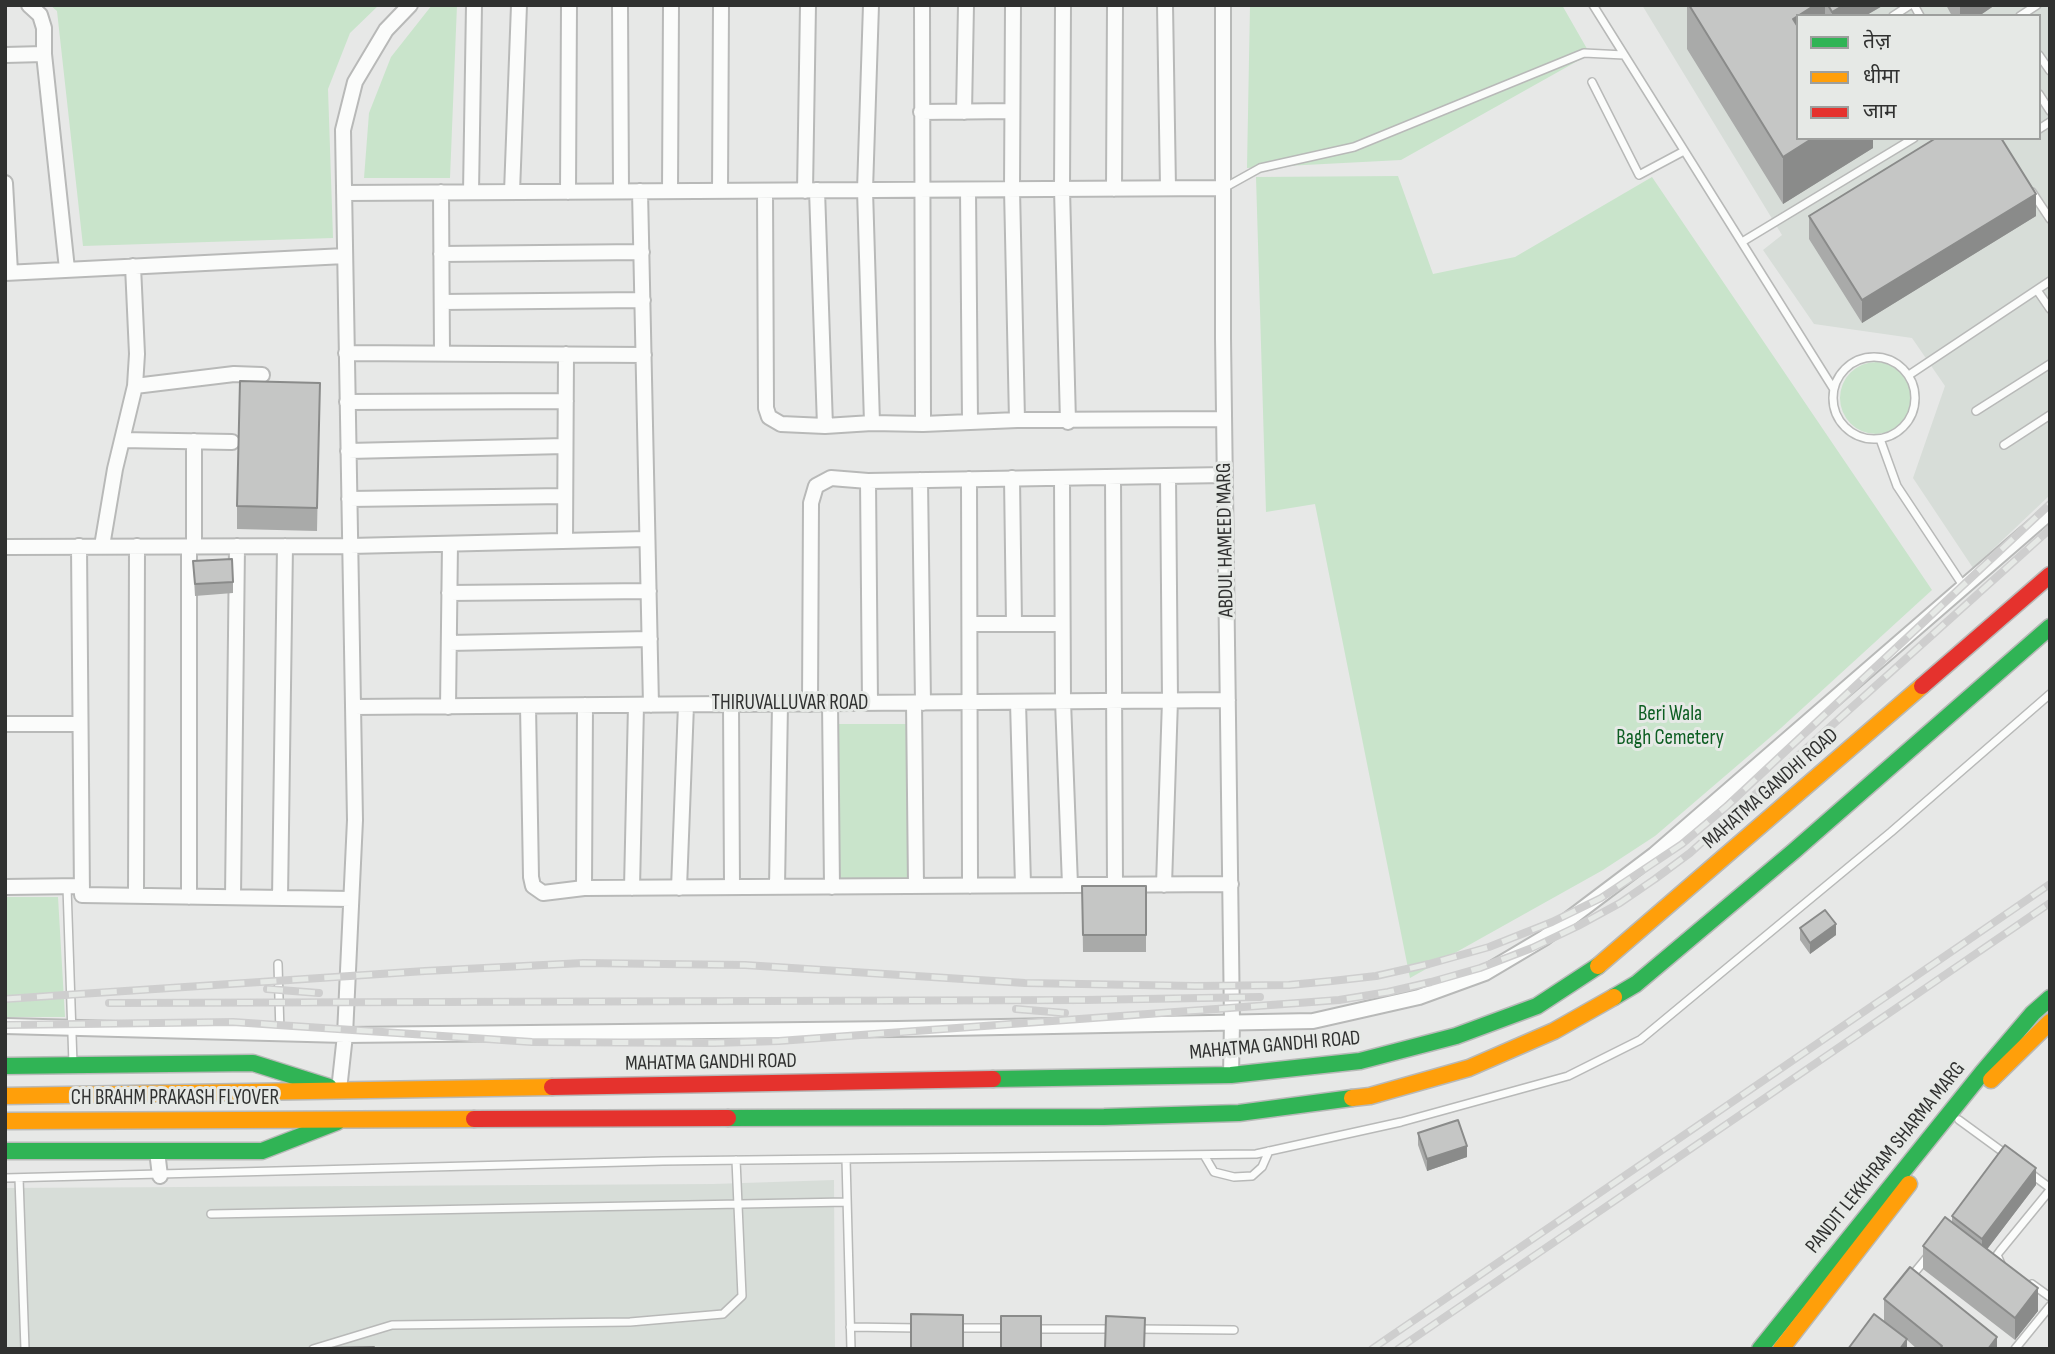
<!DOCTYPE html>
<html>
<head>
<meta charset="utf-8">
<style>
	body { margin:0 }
	#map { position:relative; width:2055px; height:1354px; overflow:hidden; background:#e7e8e7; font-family:"Sofia Sans Condensed","Noto Sans Devanagari",sans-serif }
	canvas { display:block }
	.frame { position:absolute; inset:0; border:7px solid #303130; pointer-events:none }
	.legend { position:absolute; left:1796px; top:14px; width:245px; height:126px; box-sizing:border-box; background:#e6e9e6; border:2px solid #9d9f9d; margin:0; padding:9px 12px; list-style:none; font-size:21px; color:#303130 }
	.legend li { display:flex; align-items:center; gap:14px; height:35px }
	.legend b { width:35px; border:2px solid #9d9f9d }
</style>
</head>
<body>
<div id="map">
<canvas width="2055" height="1354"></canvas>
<div class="frame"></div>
<ul class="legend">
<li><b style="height:9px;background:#30b455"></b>तेज़</li>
<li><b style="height:9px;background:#ff9f0a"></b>धीमा</li>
<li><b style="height:9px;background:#e5322d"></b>जाम</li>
</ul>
</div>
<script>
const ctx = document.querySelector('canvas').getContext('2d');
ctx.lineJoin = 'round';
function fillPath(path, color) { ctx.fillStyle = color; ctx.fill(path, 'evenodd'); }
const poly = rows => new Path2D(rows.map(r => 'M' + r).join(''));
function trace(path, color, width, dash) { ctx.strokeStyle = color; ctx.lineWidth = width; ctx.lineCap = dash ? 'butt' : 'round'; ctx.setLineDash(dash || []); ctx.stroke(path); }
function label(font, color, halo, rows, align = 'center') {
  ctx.font = font + ' "Sofia Sans Condensed",sans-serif'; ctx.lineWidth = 6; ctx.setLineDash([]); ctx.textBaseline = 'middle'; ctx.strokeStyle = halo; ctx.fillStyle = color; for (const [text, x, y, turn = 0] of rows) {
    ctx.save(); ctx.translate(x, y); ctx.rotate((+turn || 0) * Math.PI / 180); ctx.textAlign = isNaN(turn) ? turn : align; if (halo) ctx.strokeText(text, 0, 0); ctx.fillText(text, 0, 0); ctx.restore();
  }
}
fillPath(poly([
	[1642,5,2050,5,2050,495,1973,568,1913,478,1945,386,1912,338,1814,324,1763,250,1782,235],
	[1798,16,2039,16,2039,138,1798,138],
	[834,1180,835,1349,5,1349,5,1188,713,1184]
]), '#d7ddd8');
fillPath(poly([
	[50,5,379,5,350,33,328,89,333,238,83,246,57,11],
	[432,5,457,5,450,178,364,178,369,113,391,57],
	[1250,5,1562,5,1590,54,1401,160,1247,168],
	[1398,176,1433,274,1515,257,1652,177,1932,590,1781,728,1655,836,1603,870,1410,978,1315,504,1266,512,1256,177],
	'1840 398a36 36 0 1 1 72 0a36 36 0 1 1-72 0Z',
	[835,724,907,724,908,878,837,878],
	[5,897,58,897,65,1017,5,1017]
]), '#c9e4cb');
const lane = poly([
	[1593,5,1833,388],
	[1914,5,1920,16],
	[1893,16,1910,5],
	[2020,16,2037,5],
	[2039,55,2050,71],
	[1592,82,1639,175,1684,151],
	[2039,94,2050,111],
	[2039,129,2050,122],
	[1224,188,1260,168,1354,147,1584,53,1624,55],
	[2032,192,2050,219],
	[1742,242,1914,138],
	[2037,290,2050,309],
	'1833 398a41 41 0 1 1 82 0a41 41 0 1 1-82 0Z',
	[1909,375,2050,281],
	[1976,411,2050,364],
	[1880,439,1897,486,1964,587],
	[2004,445,2050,415],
	[67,887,73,1064],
	[278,964,280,1033],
	[1959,1120,2007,1155],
	[1204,1155,1214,1172,1234,1177,1252,1176,1262,1167,1269,1151],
	[846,1159,851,1349],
	[2030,1173,2050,1188],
	[5,1178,663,1161,1256,1154,1401,1122,1568,1076,1640,1040,1891,832,2050,694],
	[19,1178,25,1349],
	[211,1214,847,1202],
	[2001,1264,1997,1255,2000,1251,2050,1190],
	[1910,1278,1929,1255],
	[2032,1284,2050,1297],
	[850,1327,919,1328],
	[956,1328,1010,1328],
	[1033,1329,1115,1329],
	[1138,1329,1234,1330],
	[313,1349,392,1325,630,1322,723,1314,742,1296,736,1160],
	[2015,1349,2050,1306]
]);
const street = poly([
	[29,5,40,15,44,28,44,54,67,269],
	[620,5,621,191],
	[871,5,865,190,872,423],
	[922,5,923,424],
	[1013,5,1012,189,1017,420],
	[1063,5,1062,189,1068,422],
	[1165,5,1168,188],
	[1223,5,1223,338,1232,1022,1231,1075],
	[5,55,44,54],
	[921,112,1012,111],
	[964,112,966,5],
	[5,183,10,272],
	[1114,189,1115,5],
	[817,190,825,426],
	[968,190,970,422],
	[640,191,651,705],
	[670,191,671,5],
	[720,191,721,5],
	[765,191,766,408,769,417,781,424,825,426,872,423,923,424,1017,420,1224,419],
	[805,191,808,5],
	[441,192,442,353],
	[471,192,474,5],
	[512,192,519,5],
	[568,192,569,5],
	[344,193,1223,188],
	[441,254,642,252],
	[5,273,345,256],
	[442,302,643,300],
	[346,353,644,355],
	[135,386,234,374,262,375],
	[347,402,566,401],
	[122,440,232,442],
	[348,451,565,446],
	[1113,477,1115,885],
	[1012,478,1014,624],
	[1062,478,1063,701,1070,885],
	[969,479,970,886],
	[920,480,923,703],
	[868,481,870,703],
	[349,499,565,496],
	[565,541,566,354],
	[79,546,82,895,351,899],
	[102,546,115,469,135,386,137,354,133,266],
	[194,546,194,441],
	[5,547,350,546,647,539],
	[449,593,649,591],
	[970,624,1062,624],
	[449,643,650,639],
	[1018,702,1023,885],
	[830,703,832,887],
	[914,703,916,886],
	[731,704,732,887],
	[810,704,811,503,816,486,831,478,868,481,1225,475],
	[528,706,531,877,533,886,543,893,584,888,1231,884],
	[353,707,1228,700],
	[448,707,450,544],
	[5,724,80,724],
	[1164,885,1170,700,1168,476],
	[5,887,82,886],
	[777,887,780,704],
	[584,888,585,705],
	[632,888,636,705],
	[679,888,686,705],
	[136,896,137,546],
	[189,897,189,546],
	[233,897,237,546],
	[280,898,285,546],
	[5,1026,345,1035,897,1029,1313,1021,1419,997,1485,973,1544,938,1654,855,2050,512],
	[339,1090,345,1035,355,820,343,130,355,82,386,30,410,5],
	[157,1151,160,1176]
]);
const fast = poly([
	[1614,997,1636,984,1794,851,2050,627],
	[5,1066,253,1063,329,1087],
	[993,1079,1231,1075,1360,1061,1456,1036,1537,1006,1598,966],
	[728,1118,1104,1117,1239,1113,1352,1098],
	[5,1151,262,1151,337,1122],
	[1760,1349,1982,1073,2033,1013,2050,998]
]);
const slow = poly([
	[1598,966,1922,686],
	[1991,1080,2050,1022],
	[5,1096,552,1087],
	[1352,1098,1370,1096,1469,1068,1554,1031,1614,997],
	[5,1121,474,1119],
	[1781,1349,1909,1184]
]);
const jam = poly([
	[1922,686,2050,575],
	[552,1087,993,1079],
	[474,1119,728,1118]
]);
trace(lane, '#b8b9b8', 10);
trace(street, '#b8b9b8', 18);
trace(fast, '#b8b9b8', 19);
trace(slow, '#b8b9b8', 19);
trace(jam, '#b8b9b8', 19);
trace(lane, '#fbfcfb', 7);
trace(street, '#fbfcfb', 14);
trace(fast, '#30b455', 16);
trace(slow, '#ff9f0a', 16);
trace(jam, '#e5322d', 16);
const rail = poly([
	[267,989,319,993],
	[5,999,425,971,583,963,745,965,1025,983,1195,986,1289,985,1332,981,1376,976,1429,964,1489,947,1552,922,1601,898,1682,844,1727,806,2050,504],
	[109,1003,1085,1000,1260,997],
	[1016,1009,1065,1013],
	[5,1025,233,1022,532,1042,714,1043,779,1041,1339,1000,1388,992,1431,982,1480,968,1532,948,1578,926,1620,903,1655,879,1690,853,2050,529],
	[1372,1349,2050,884],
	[1398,1349,2050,903]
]);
trace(rail, '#cecece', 8);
trace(rail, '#e6e9e6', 5, [16]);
fillPath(poly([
	[1687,5,1884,5,1865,16,1798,16,1798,138,1873,138,1873,148,1783,204,1687,49],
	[1946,5,1995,5,1979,16,1952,16],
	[1809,216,2036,216,1862,323,1809,239],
	[320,383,317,531,237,529,237,506],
	[193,561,233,582,233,593,195,596],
	[1082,886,1146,886,1146,952,1083,952],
	[1800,928,1836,935,1810,954,1800,940],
	[1418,1133,1467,1157,1427,1171,1418,1145],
	[2036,1185,1987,1249,2038,1311,2015,1340,1923,1269,1923,1246,1952,1222,1952,1216],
	[1884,1299,1997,1349,1917,1349,1907,1340,1907,1349,1884,1321]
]), '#a9aaa9');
fillPath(poly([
	[1815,5,1825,5,1825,16,1798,16],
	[1844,5,1884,5,1865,16,1832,16,1832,12],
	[1960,5,1995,5,1979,16,1960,16],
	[1798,16,1798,63,1793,19],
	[1813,138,1873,138,1873,148,1783,204,1783,157],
	[2036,194,2036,216,1862,323,1862,300],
	[1836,924,1836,935,1810,954,1810,943],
	[1467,1146,1467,1157,1427,1171,1427,1159],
	[2036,1168,2036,1185,1982,1256,1982,1239],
	[2038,1288,2038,1311,2015,1340,2015,1318],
	[1997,1337,1997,1349,1988,1349],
	[1907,1339,1907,1349,1900,1349]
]), '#8a8b8a');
const building = poly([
	[1689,5,1815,5,1793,19,1798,27,1798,138,1813,138,1783,157,1689,5],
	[1828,5,1844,5,1832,12,1828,5],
	[1936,138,2001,138,2036,194,1862,300,1809,216,1936,138],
	[240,381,320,383,317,508,237,506,240,381],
	[232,559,233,582,195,584,193,561,232,559],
	[1082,886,1146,886,1146,935,1083,935,1082,886],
	[1825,910,1836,924,1810,943,1800,928,1825,910],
	[1458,1120,1467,1146,1427,1159,1418,1133,1458,1120],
	[2005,1145,2036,1168,1982,1239,1952,1216,2005,1145],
	[1945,1217,2038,1288,2015,1318,1923,1246,1945,1217],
	[1910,1267,1997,1337,1988,1349,1940,1349,1942,1346,1884,1299,1910,1267],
	[911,1314,963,1315,963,1349,911,1349,911,1314],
	[1874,1314,1907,1339,1900,1349,1848,1349,1874,1314],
	[1001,1316,1041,1316,1041,1349,1001,1349,1001,1316],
	[1106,1316,1145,1318,1144,1349,1105,1349,1106,1316],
	[374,1347,374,1349,322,1348,374,1347]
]);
fillPath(building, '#c5c6c5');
trace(building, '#8a8b8a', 2);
label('21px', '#303130', '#e6e9e6', [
	["ABDUL HAMEED MARG",1226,540,-91],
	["THIRUVALLUVAR ROAD",790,704],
	["MAHATMA GANDHI ROAD",1771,789,-41],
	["MAHATMA GANDHI ROAD",1275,1046,-5],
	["MAHATMA GANDHI ROAD",711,1063,-1],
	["CH BRAHM PRAKASH FLYOVER",175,1099],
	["PANDIT LEKKHRAM SHARMA MARG",1886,1158,-51]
]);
label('21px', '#0d5e22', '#e6e9e6', [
	["Beri Wala",1670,715],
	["Bagh Cemetery",1670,739]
]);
</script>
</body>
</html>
